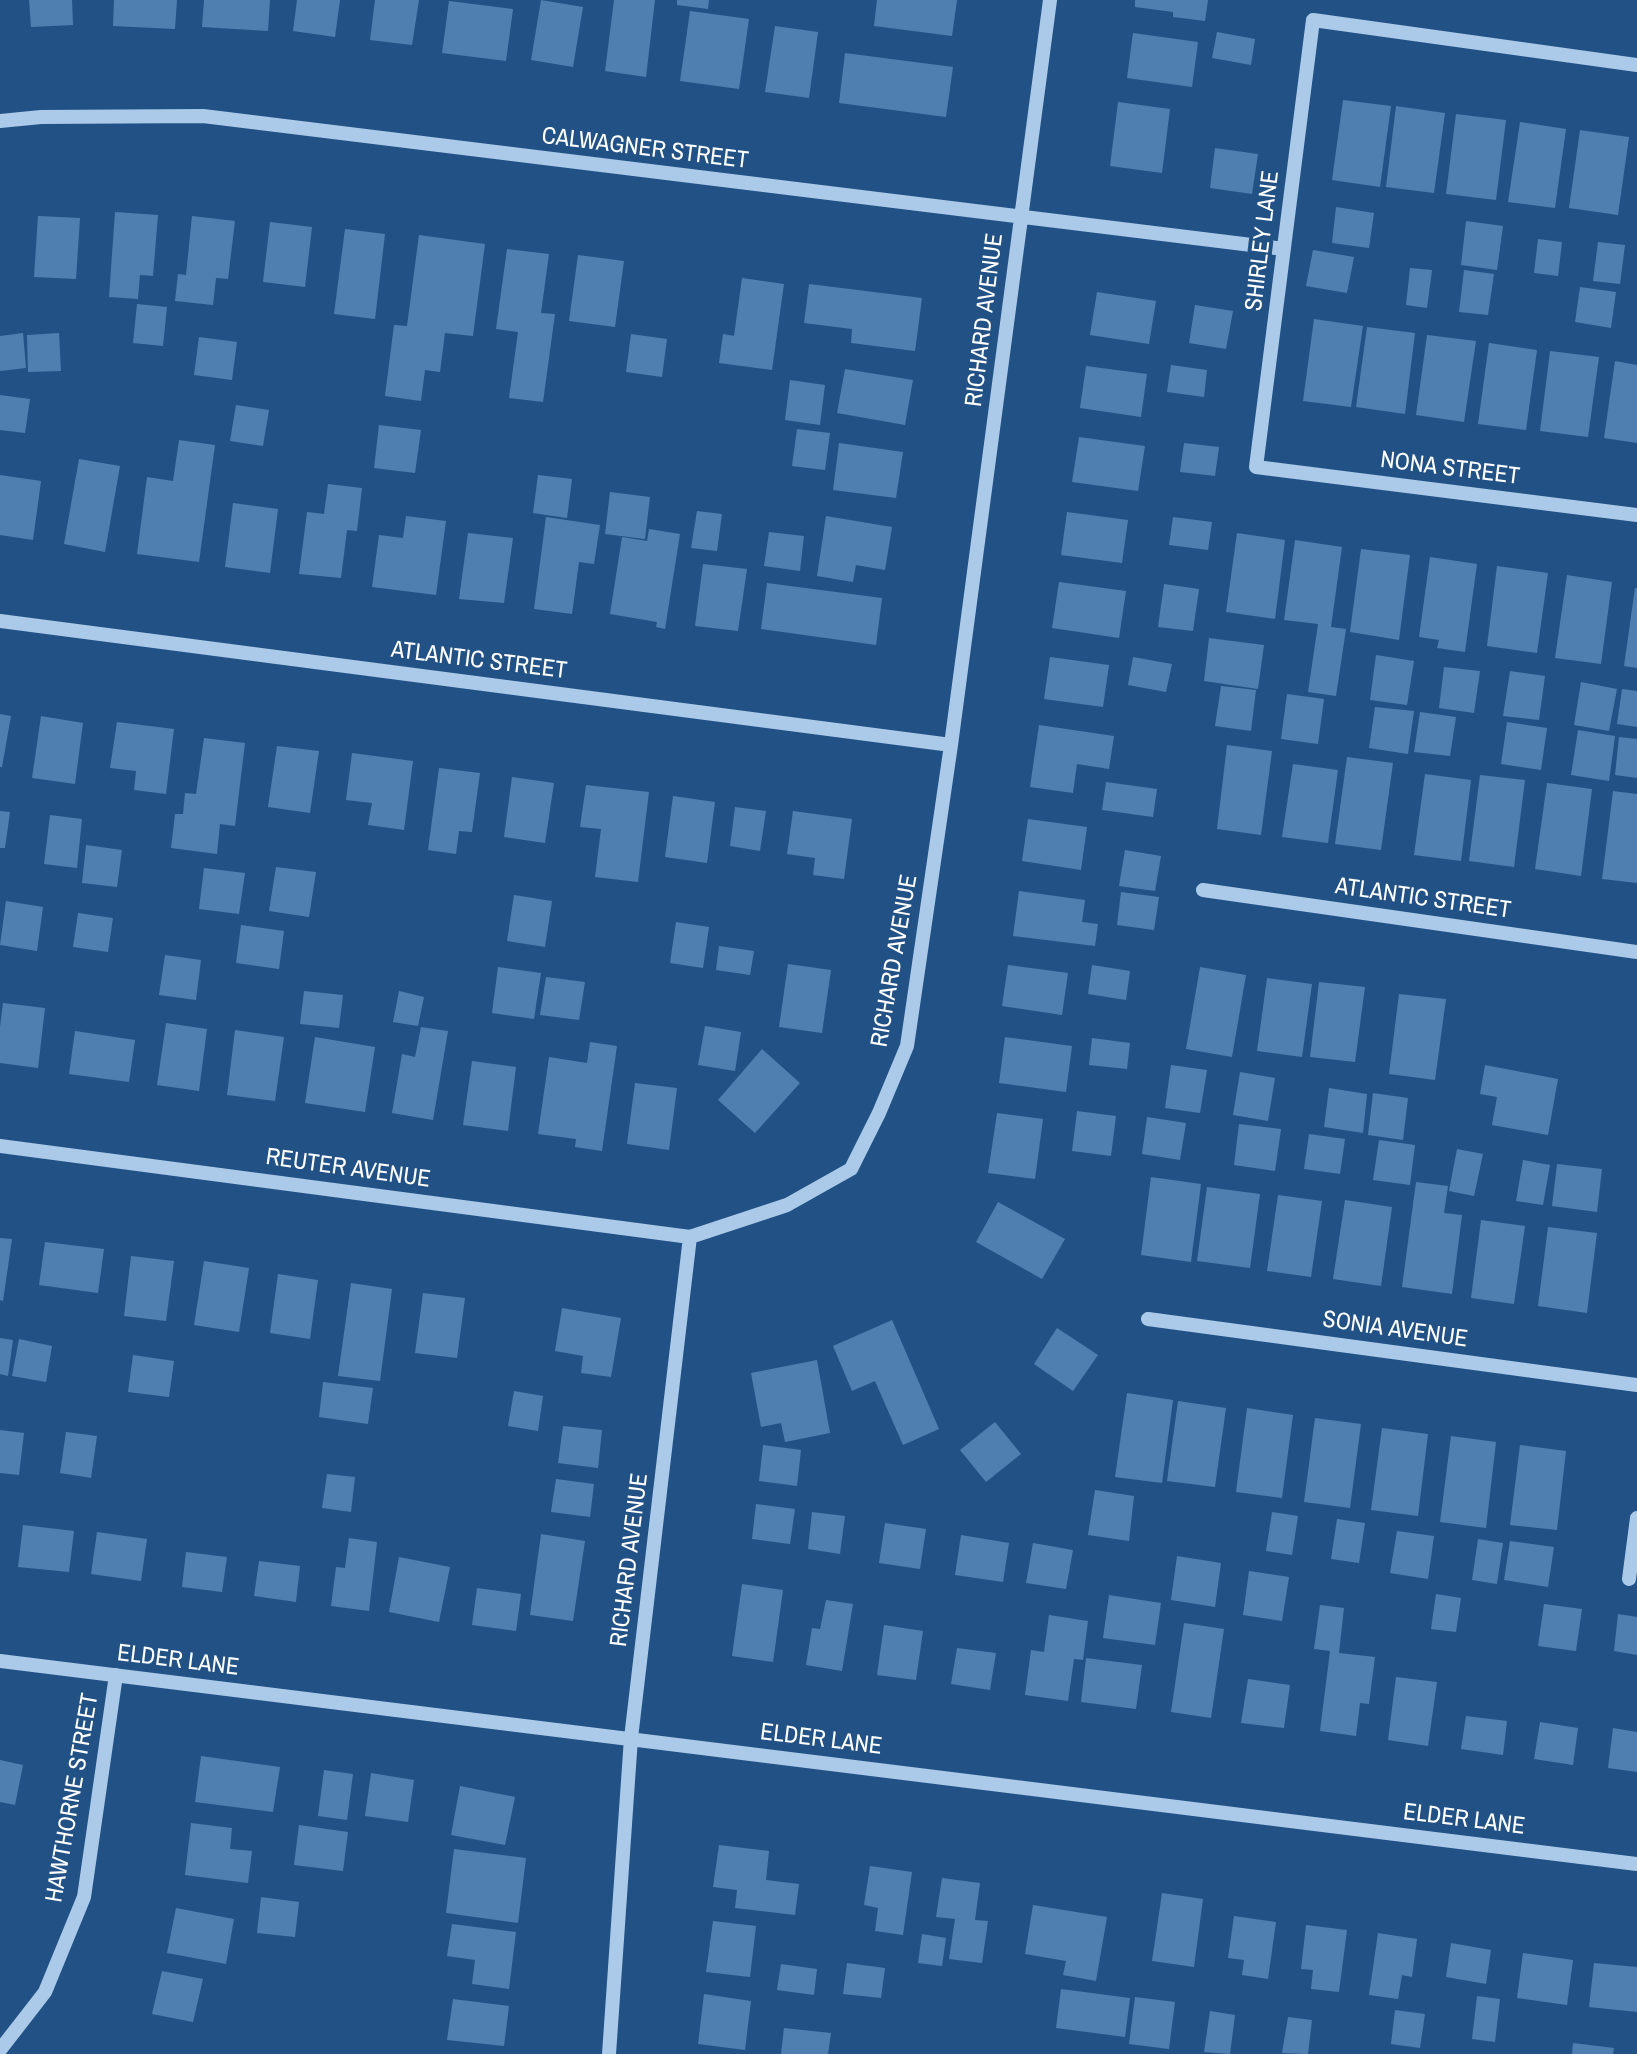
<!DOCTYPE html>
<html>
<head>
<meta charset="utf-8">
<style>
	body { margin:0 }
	canvas { display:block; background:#225285 }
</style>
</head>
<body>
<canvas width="1637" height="2054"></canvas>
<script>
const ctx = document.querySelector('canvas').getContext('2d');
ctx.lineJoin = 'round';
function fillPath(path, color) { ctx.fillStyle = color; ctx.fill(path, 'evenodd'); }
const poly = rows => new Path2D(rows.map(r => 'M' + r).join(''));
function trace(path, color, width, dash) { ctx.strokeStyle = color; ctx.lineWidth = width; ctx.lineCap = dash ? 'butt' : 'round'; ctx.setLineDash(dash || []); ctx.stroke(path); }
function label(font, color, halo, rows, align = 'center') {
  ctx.font = font + ' "Archivo Narrow",sans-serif'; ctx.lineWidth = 8; ctx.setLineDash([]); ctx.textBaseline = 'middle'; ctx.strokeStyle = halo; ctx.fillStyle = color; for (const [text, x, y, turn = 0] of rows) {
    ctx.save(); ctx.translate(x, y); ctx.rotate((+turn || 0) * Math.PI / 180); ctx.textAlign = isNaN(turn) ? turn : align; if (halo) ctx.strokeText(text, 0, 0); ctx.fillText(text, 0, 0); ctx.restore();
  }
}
fillPath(poly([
	[29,0,72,0,73,25,31,27],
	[114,0,177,0,175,29,113,26],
	[204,0,270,0,268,31,202,27],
	[297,0,340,0,335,37,293,31],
	[375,0,419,0,412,45,370,40],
	[541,0,583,7,573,67,531,60],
	[614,0,655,0,646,77,605,71],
	[677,0,709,0,708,9,677,5],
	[877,0,957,0,952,36,874,26],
	[1135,0,1208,0,1205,21,1173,17,1173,12,1135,7],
	[449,1,513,9,506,61,442,53],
	[690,11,749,19,739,89,680,81],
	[775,26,818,32,809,98,765,92],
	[1217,32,1255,39,1251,65,1212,58],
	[1133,33,1198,42,1192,87,1127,78],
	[845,53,953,67,946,117,839,103],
	[1343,100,1391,106,1380,187,1332,180],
	[1118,102,1170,109,1162,173,1110,166],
	[1396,106,1445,113,1434,193,1386,187],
	[1456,114,1506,120,1496,200,1446,194],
	[1520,122,1566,129,1555,208,1508,202],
	[1580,130,1629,137,1618,215,1569,208],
	[1215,148,1258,154,1252,194,1210,188],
	[1336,207,1374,213,1369,248,1332,243],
	[115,212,158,215,153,276,140,275,138,299,109,297],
	[38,216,80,218,76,279,34,277],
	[192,216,235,221,228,279,216,278,213,305,175,301,178,274,186,275],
	[1466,221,1503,226,1497,270,1461,265],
	[270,222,312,227,305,287,263,282],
	[345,229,385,234,375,319,334,314],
	[419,235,485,244,473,336,445,333,440,372,425,370,421,401,385,396,394,325,407,326],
	[1538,239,1562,242,1558,276,1534,273],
	[1598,242,1625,245,1620,284,1593,281],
	[507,249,549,254,541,313,555,314,543,402,509,398,518,332,496,329],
	[1313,250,1354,257,1347,293,1306,286],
	[578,255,624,261,615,327,569,321],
	[1410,268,1432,270,1427,308,1406,305],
	[1464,270,1494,274,1488,315,1459,312],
	[742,278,784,284,772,370,719,363,723,334,734,336],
	[809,284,922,298,915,351,851,343,852,329,804,323],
	[1580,287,1616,292,1611,328,1575,322],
	[1097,292,1156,301,1149,344,1090,335],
	[137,304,167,307,163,346,133,343],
	[1195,305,1233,311,1226,349,1189,343],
	[1314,319,1363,326,1351,407,1303,401],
	[1367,327,1415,333,1405,414,1356,407],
	[23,333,26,368,0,371,0,336],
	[59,333,61,371,28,372,27,335],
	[631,334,667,339,662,377,626,372],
	[1427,335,1476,341,1464,422,1416,415],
	[199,337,237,342,232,380,194,375],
	[1489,343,1537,350,1526,430,1478,424],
	[1550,351,1599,357,1588,437,1540,431],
	[1615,361,1637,365,1637,443,1604,438],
	[1171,365,1207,370,1204,397,1167,392],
	[1086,366,1147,374,1141,417,1080,408],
	[845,369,913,380,905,425,837,413],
	[790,380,825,385,820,425,785,420],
	[0,395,30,399,25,433,0,430],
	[236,405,269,410,263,446,230,441],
	[379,425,421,430,415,473,374,468],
	[797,429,830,433,825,470,792,466],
	[1079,437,1145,446,1138,491,1072,482],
	[179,440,215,445,199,562,137,554,147,477,173,481],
	[839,443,903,452,896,498,833,490],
	[1184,443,1219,447,1215,476,1180,472],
	[79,459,120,466,105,552,64,544],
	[0,475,41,481,33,540,0,535],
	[538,475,572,479,567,518,533,513],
	[328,484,362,488,357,531,347,530,341,578,299,574,307,512,324,514],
	[610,492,650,497,645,539,605,534],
	[233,503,278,509,270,573,225,567],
	[697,511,722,514,717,551,691,548],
	[1067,512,1128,520,1122,563,1061,555],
	[406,516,446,521,436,595,372,587,379,535,403,538],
	[826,516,892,527,885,570,856,565,853,582,817,576],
	[546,517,600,525,594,564,579,562,572,614,534,609],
	[1173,517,1212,522,1208,550,1169,545],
	[649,529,680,534,665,629,656,627,657,622,610,614,622,537,647,541],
	[769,532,804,536,800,571,764,566],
	[468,533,513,538,504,603,459,599],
	[1237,533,1285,540,1275,619,1226,612],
	[1295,540,1342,547,1331,627,1346,629,1336,696,1308,692,1318,624,1284,620],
	[1361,549,1410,555,1399,640,1350,632],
	[1430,557,1477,564,1465,652,1437,648,1439,640,1419,637],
	[703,564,747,569,738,631,695,626],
	[1497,566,1548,573,1537,653,1487,646],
	[1567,575,1612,582,1601,664,1555,658],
	[1059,582,1126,591,1119,638,1052,628],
	[767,583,882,598,876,645,761,629],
	[1164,584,1199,589,1193,631,1158,627],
	[1635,588,1637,588,1637,668,1624,666],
	[1209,638,1264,645,1258,689,1204,681],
	[1376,655,1414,661,1407,705,1370,700],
	[1050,657,1109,665,1103,707,1044,699],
	[1133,657,1172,664,1166,692,1128,685],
	[1444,667,1480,671,1474,713,1439,708],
	[1510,671,1545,676,1539,720,1503,716],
	[1581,682,1617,689,1609,731,1574,725],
	[1221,686,1256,690,1251,731,1215,726],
	[1622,689,1637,691,1637,727,1617,724],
	[1287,694,1324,699,1318,744,1281,739],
	[1375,707,1414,711,1408,754,1369,748],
	[1420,712,1456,717,1450,756,1414,752],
	[0,714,11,716,2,767,0,767],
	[41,716,83,723,75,784,32,778],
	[117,722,174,729,166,794,134,790,136,771,110,768],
	[1507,722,1547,728,1541,770,1501,764],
	[1039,725,1114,736,1109,769,1077,764,1073,793,1030,787],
	[1578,730,1615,736,1609,781,1571,775],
	[1619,737,1637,739,1637,778,1615,775],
	[204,738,245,743,235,826,220,824,217,854,171,848,175,814,183,814,185,793,196,794],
	[1227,745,1272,751,1261,835,1217,829],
	[277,746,319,751,310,813,268,807],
	[352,753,413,761,404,830,368,825,372,803,346,800],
	[1347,757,1393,763,1381,850,1335,844],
	[1293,764,1338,770,1328,843,1282,837],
	[439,768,480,773,472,832,459,831,456,854,428,850],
	[1425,774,1471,780,1461,861,1414,855],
	[1480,775,1525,780,1514,867,1469,861],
	[512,777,554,783,545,843,504,837],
	[1106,782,1157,789,1153,817,1102,810],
	[1547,783,1592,789,1581,876,1535,869],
	[586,785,649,792,638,882,595,877,601,829,580,827],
	[1613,791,1637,794,1637,883,1602,879],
	[673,796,715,802,707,863,665,857],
	[735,807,766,811,760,851,730,846],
	[0,811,10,812,5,848,0,848],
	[793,811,852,819,844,879,813,875,815,858,787,854],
	[50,815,82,819,77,868,44,864],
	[1028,819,1087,827,1081,870,1022,861],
	[86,845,122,850,117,887,82,883],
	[1125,850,1161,856,1155,891,1119,886],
	[276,867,316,872,309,917,269,911],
	[204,868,245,873,239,914,199,909],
	[1019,891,1085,900,1082,922,1098,924,1095,946,1013,936],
	[1121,892,1159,897,1154,930,1117,925],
	[514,895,552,901,545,947,507,941],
	[6,901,43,907,37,951,0,945],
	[78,913,113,918,108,952,73,947],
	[676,922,709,927,703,968,670,963],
	[241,925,284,931,279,969,236,963],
	[719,946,754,951,750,975,716,970],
	[165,955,201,960,196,1000,159,995],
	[788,964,831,970,822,1033,779,1027],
	[1008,965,1068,973,1062,1015,1002,1006],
	[1092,965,1130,971,1126,1000,1088,994],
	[498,967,541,973,534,1019,492,1013],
	[1200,967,1246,975,1232,1057,1186,1049],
	[546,977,585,982,579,1020,540,1015],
	[1267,978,1312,984,1302,1057,1257,1051],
	[1319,982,1365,987,1355,1062,1310,1057],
	[304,991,343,995,339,1028,300,1024],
	[399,991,424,997,418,1026,393,1022],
	[1399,994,1446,999,1435,1080,1389,1074],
	[3,1003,45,1008,38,1068,0,1063,0,1027],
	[166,1023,207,1029,199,1091,157,1085],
	[705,1026,741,1032,735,1071,698,1065],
	[421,1027,448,1031,433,1120,392,1113,402,1054,415,1057],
	[235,1030,284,1037,275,1101,227,1095],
	[75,1031,135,1040,129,1082,69,1074],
	[315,1037,375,1047,365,1112,305,1103],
	[1005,1037,1072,1046,1066,1092,999,1083],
	[1092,1038,1130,1043,1127,1069,1089,1065],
	[590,1042,617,1046,602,1151,575,1147,576,1139,538,1134,549,1057,587,1063],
	[762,1049,800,1083,755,1133,718,1100],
	[472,1061,516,1067,508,1131,463,1125],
	[1171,1065,1207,1070,1200,1113,1165,1108],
	[1485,1065,1558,1079,1548,1135,1492,1125,1497,1097,1480,1094],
	[1240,1072,1275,1078,1268,1121,1233,1115],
	[635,1083,677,1088,669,1150,627,1144],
	[1329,1088,1367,1094,1363,1133,1324,1127],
	[1373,1093,1408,1098,1403,1140,1368,1135],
	[1077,1111,1116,1116,1111,1156,1072,1151],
	[997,1113,1043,1119,1035,1179,988,1173],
	[1147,1117,1186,1123,1180,1160,1142,1154],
	[1239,1124,1281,1129,1275,1171,1234,1165],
	[1309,1134,1345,1139,1340,1174,1304,1169],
	[1379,1140,1415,1145,1410,1185,1373,1180],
	[1457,1149,1483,1154,1474,1196,1449,1191],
	[1523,1160,1550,1165,1543,1205,1516,1201],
	[1557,1164,1602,1169,1597,1212,1552,1206],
	[1151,1177,1201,1184,1191,1262,1141,1255],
	[1416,1182,1448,1186,1444,1213,1462,1215,1452,1294,1402,1287],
	[1207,1187,1260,1194,1250,1268,1197,1261],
	[1278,1195,1322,1201,1311,1277,1267,1271],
	[1345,1200,1392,1207,1381,1286,1333,1279],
	[998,1202,1065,1239,1042,1279,976,1242],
	[1481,1220,1525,1226,1514,1304,1471,1298],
	[1548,1227,1597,1233,1587,1313,1538,1306],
	[0,1238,12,1239,3,1301,0,1300],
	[45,1242,104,1249,98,1293,39,1285],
	[131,1256,174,1261,166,1321,124,1316],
	[204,1261,249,1268,239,1332,194,1325],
	[278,1274,318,1280,310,1339,270,1333],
	[351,1283,392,1289,380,1381,338,1376],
	[423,1293,465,1298,457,1358,415,1353],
	[562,1308,621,1318,611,1377,581,1373,583,1356,555,1351],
	[892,1320,939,1429,903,1445,875,1381,852,1391,833,1346],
	[1057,1328,1098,1355,1073,1391,1034,1364],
	[0,1338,13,1340,8,1376,0,1374],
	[19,1339,52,1346,46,1382,12,1376],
	[133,1355,174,1361,169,1397,128,1392],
	[817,1360,830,1433,785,1442,781,1423,761,1427,751,1373],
	[323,1382,373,1388,368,1424,319,1417],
	[514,1391,543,1396,538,1431,508,1426],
	[1127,1393,1173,1400,1162,1483,1115,1477],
	[1178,1401,1226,1408,1215,1487,1167,1481],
	[1247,1408,1293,1415,1282,1498,1236,1492],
	[1315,1418,1361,1424,1350,1508,1304,1502],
	[995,1422,1021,1454,986,1482,960,1450],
	[563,1426,602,1430,598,1468,558,1463],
	[1382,1428,1428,1434,1418,1516,1371,1510],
	[0,1430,24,1433,19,1475,0,1473],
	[66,1432,97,1436,91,1478,60,1473],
	[1451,1436,1496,1442,1486,1528,1440,1522],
	[763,1445,801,1450,797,1486,759,1481],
	[1520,1445,1566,1451,1557,1530,1510,1525],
	[327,1474,355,1477,351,1512,322,1508],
	[556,1479,594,1484,590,1517,551,1512],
	[1095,1490,1134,1496,1129,1541,1088,1535],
	[756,1504,795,1509,790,1544,752,1539],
	[812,1512,845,1516,840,1554,808,1549],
	[1272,1512,1298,1516,1292,1555,1266,1551],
	[1337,1519,1365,1523,1359,1563,1331,1559],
	[885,1523,926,1529,920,1569,879,1563],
	[23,1525,74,1531,69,1572,18,1567],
	[1397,1531,1434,1536,1428,1579,1390,1573],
	[97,1532,147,1539,141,1581,91,1574],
	[541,1534,585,1541,573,1621,530,1615],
	[961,1535,1009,1543,1003,1582,955,1575],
	[349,1538,377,1542,369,1611,331,1606,336,1567,345,1568],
	[1478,1539,1503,1543,1497,1584,1472,1580],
	[1510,1541,1554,1547,1548,1587,1504,1580],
	[1033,1543,1073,1550,1066,1589,1026,1583],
	[186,1552,227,1557,222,1592,182,1587],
	[1177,1556,1221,1563,1215,1607,1171,1600],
	[399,1557,450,1567,439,1622,389,1612],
	[259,1561,300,1566,296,1602,254,1596],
	[1249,1571,1289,1577,1282,1621,1243,1615],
	[742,1584,783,1590,773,1662,732,1656],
	[477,1588,521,1594,516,1631,472,1625],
	[1436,1594,1461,1598,1456,1632,1431,1629],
	[1109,1595,1161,1603,1155,1645,1103,1638],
	[826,1600,853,1604,842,1671,806,1665,812,1628,820,1629],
	[1544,1604,1582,1609,1576,1651,1538,1646],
	[1320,1605,1344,1608,1339,1653,1375,1657,1369,1704,1360,1703,1356,1736,1320,1731,1330,1651,1314,1649],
	[1618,1614,1637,1617,1637,1655,1614,1651],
	[1049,1615,1088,1621,1083,1660,1074,1659,1068,1701,1025,1695,1031,1650,1044,1652],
	[1184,1623,1224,1629,1211,1718,1171,1712],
	[884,1625,923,1631,916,1680,877,1675],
	[957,1648,996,1653,990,1690,951,1684],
	[1086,1658,1142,1665,1136,1709,1081,1702],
	[1396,1677,1437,1682,1428,1746,1388,1740],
	[1248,1679,1290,1685,1284,1728,1241,1723],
	[1466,1716,1507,1721,1503,1755,1461,1749],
	[1540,1722,1578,1728,1573,1765,1534,1759],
	[1613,1728,1637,1732,1637,1772,1608,1768],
	[201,1756,280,1767,273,1812,195,1802],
	[0,1760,23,1765,15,1805,0,1802],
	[324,1770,353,1774,347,1820,318,1816],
	[371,1773,414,1780,408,1822,365,1816],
	[460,1786,515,1797,505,1845,451,1835],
	[191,1823,232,1828,230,1849,252,1851,248,1883,185,1875],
	[299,1825,348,1832,343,1871,294,1865],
	[719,1845,769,1851,766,1880,799,1884,795,1915,735,1908,737,1890,713,1887],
	[454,1849,526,1858,518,1923,446,1913],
	[870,1866,912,1872,903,1935,875,1931,878,1908,864,1905],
	[942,1878,980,1883,975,1920,988,1921,982,1963,949,1959,955,1919,936,1917],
	[1162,1893,1203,1899,1194,1967,1152,1961],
	[261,1897,299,1902,295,1937,257,1933],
	[1033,1905,1107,1917,1096,1981,1063,1975,1066,1961,1025,1954],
	[176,1908,234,1919,226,1964,167,1953],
	[1234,1916,1276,1922,1268,1979,1242,1975,1244,1960,1228,1958],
	[713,1921,756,1926,750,1977,706,1972],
	[452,1924,516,1932,509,1989,472,1984,475,1960,447,1956],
	[1306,1925,1347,1930,1339,1992,1311,1989,1313,1970,1301,1969],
	[1378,1933,1417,1939,1412,1977,1402,1975,1398,1999,1369,1995],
	[922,1934,946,1938,942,1966,918,1963],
	[1451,1943,1491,1950,1486,1984,1446,1977],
	[1523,1953,1573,1960,1567,2005,1517,1998],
	[847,1963,885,1968,881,1998,843,1994],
	[1594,1963,1637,1967,1637,2012,1589,2007],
	[781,1964,817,1969,814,1995,777,1990],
	[162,1971,203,1979,193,2022,152,2014],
	[1061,1989,1130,1998,1125,2037,1056,2028],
	[704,1994,751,2001,745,2050,698,2044],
	[1477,1996,1500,1999,1495,2042,1472,2039],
	[1135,1997,1175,2002,1169,2049,1129,2044],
	[453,1999,509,2006,504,2046,447,2040],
	[1395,2010,1425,2014,1420,2048,1391,2044],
	[1210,2011,1235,2015,1230,2054,1204,2052],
	[1288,2017,1312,2020,1308,2054,1282,2053],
	[784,2028,831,2033,828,2054,781,2054],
	[1573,2043,1614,2048,1613,2054,1572,2054]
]), '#4f7fb0');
trace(poly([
	[1637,65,1313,20,1256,467,1637,515],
	[0,121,41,117,203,116,1284,249],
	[0,621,951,745],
	[1203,890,1637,952],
	[0,1146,690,1237,787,1205,851,1169,879,1113,907,1046,951,745,1050,0],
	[1148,1319,1637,1385],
	[1629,1579,1637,1518],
	[0,1661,1637,1864],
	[0,2050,45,1992,84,1897,116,1675],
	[609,2054,631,1738,690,1237]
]), '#abcae9', 14);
label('24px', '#fff', '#225285', [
	["CALWAGNER STREET",645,149,7],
	["SHIRLEY LANE",1263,241,-83],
	["RICHARD AVENUE",985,320,-83],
	["NONA STREET",1450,469,7],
	["ATLANTIC STREET",479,661,7],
	["ATLANTIC STREET",1423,899,8],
	["RICHARD AVENUE",895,961,-80],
	["REUTER AVENUE",348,1169,8],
	["SONIA AVENUE",1395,1330,8],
	["RICHARD AVENUE",630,1560,-83],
	["ELDER LANE",178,1661,7],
	["ELDER LANE",821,1740,7],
	["HAWTHORNE STREET",73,1798,-80],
	["ELDER LANE",1464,1820,7]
]);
</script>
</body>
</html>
